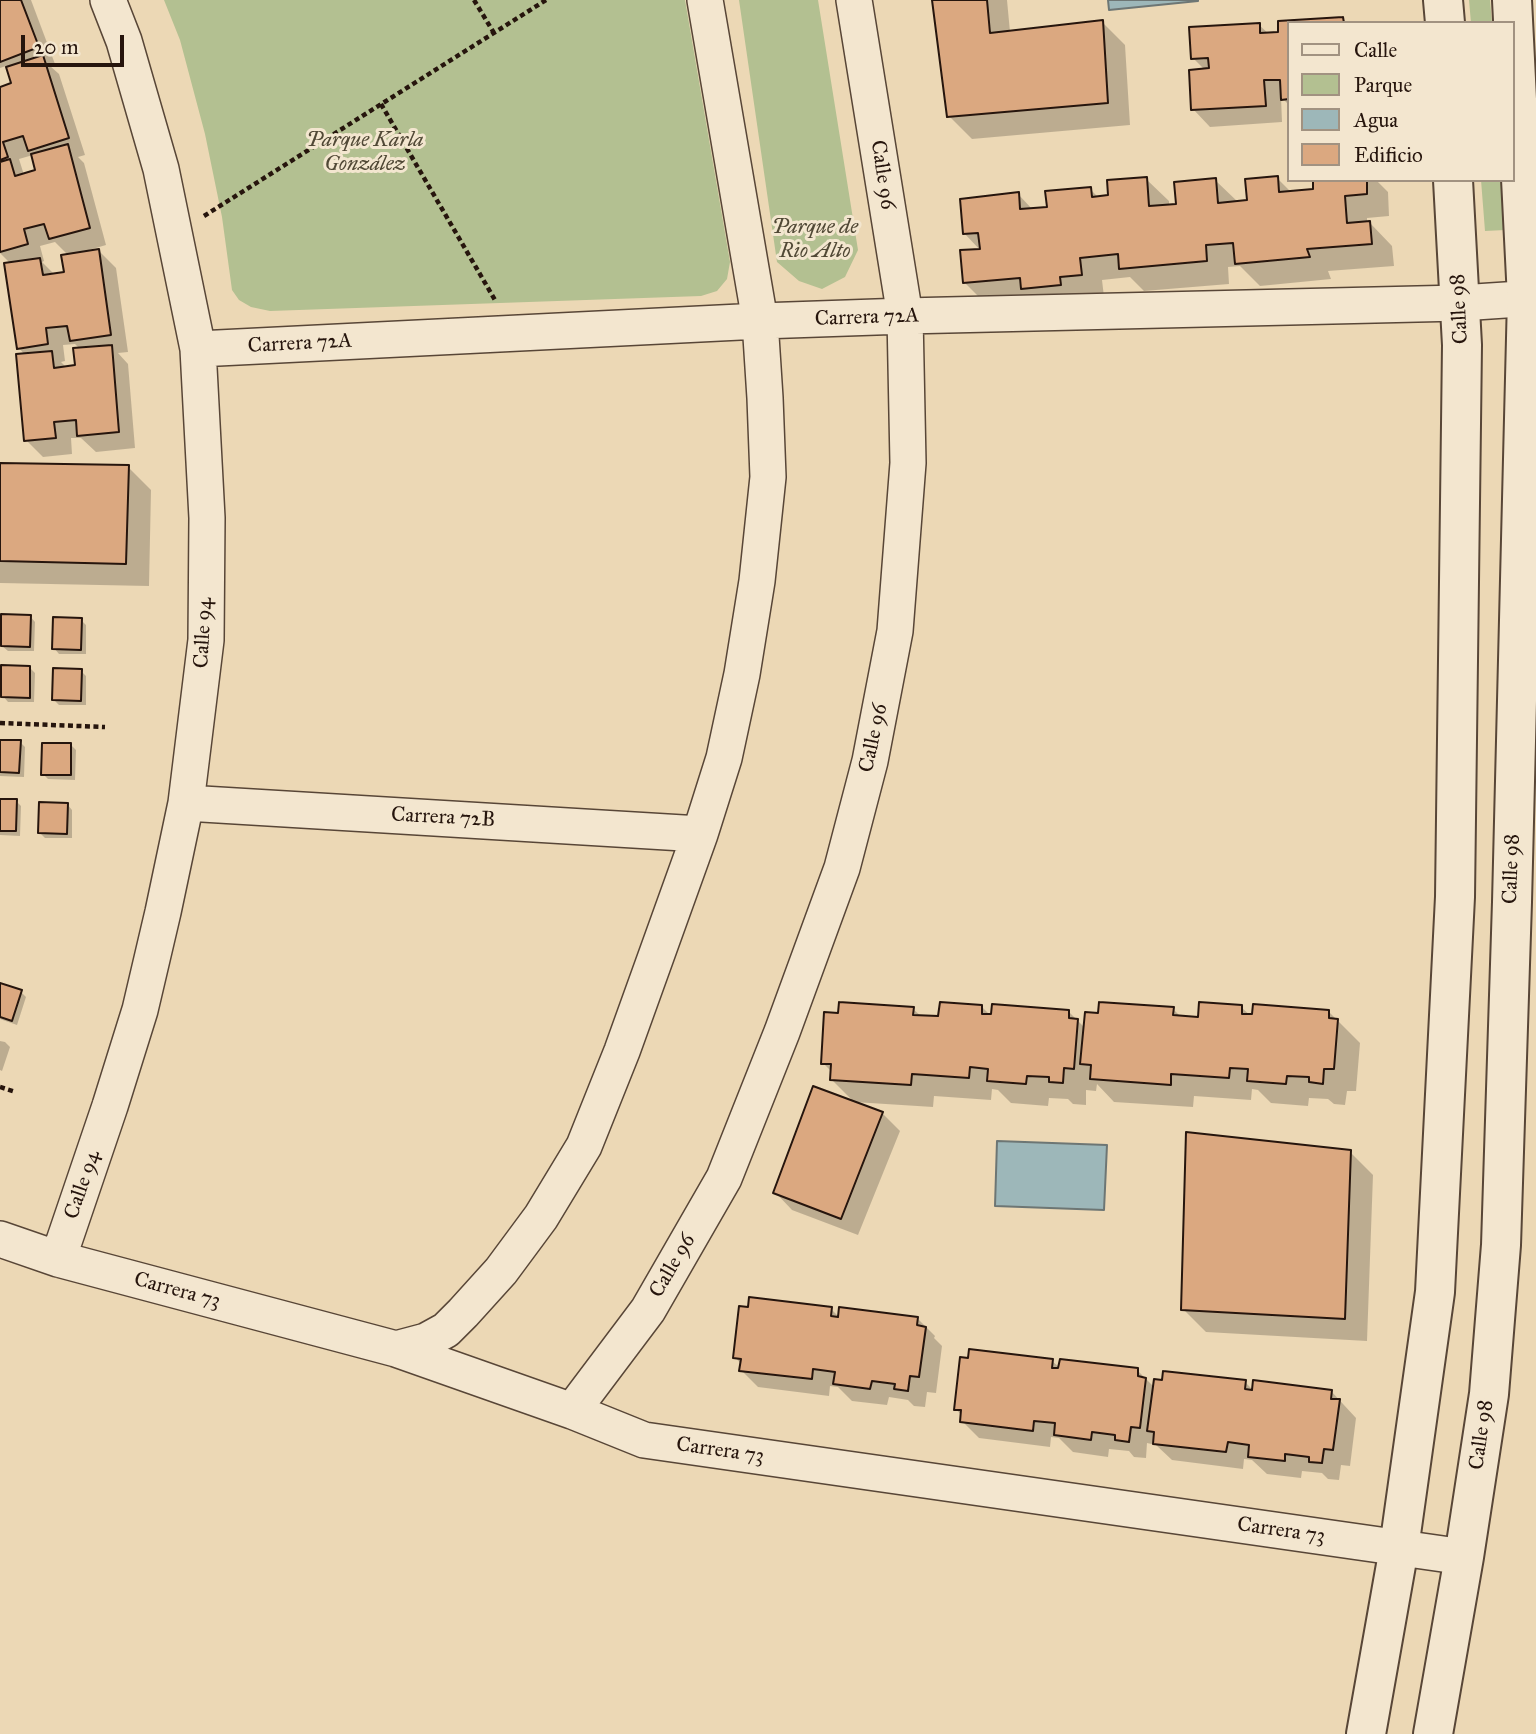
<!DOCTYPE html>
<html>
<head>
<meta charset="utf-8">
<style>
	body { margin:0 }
	#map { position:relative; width:1536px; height:1734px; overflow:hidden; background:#ecd8b5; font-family:"IM FELL Great Primer",serif }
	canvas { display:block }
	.legend { position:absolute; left:1287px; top:21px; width:228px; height:161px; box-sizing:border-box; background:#f3e6cf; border:2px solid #a19281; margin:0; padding:9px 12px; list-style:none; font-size:21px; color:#26150d }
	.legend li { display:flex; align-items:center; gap:14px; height:35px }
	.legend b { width:35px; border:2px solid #a19281 }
	.scale { position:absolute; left:21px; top:35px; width:103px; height:32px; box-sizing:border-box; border:4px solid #26150d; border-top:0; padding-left:9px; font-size:21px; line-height:24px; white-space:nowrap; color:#26150d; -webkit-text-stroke:5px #f3e6cf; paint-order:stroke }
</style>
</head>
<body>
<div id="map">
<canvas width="1536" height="1734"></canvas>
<ul class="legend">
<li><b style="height:9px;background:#f3e6cf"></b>Calle</li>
<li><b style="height:19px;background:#b3c091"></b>Parque</li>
<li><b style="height:19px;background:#9db7b9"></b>Agua</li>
<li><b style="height:19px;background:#dba880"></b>Edificio</li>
</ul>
<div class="scale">20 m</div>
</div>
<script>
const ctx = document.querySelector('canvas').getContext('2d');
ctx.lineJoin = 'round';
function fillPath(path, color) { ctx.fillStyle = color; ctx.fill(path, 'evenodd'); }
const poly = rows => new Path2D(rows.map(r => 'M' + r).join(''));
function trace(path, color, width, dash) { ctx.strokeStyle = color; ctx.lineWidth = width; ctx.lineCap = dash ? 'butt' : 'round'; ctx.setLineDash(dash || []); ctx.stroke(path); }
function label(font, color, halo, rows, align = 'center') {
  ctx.font = font + ' "IM FELL Great Primer",serif'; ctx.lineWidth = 6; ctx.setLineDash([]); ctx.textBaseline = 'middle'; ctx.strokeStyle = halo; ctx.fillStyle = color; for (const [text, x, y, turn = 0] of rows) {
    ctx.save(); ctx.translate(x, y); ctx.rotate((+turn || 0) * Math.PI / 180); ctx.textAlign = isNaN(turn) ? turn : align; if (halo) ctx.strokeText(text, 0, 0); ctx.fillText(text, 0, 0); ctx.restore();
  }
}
fillPath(poly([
	[164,0,685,0,730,262,727,279,717,291,701,296,270,311,251,307,239,300,232,290,222,217,205,134,180,40],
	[739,0,818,0,858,250,845,277,822,289,799,281,777,262],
	[1469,0,1490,0,1492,23,1471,23],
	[1481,180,1502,180,1505,230,1485,231]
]), '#b3c091');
const water = poly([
	[1108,0,1198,0,1198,1,1109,10,1108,0],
	[997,1141,1107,1145,1104,1210,995,1206,997,1141]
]);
fillPath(water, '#9db7b9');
trace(water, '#6d7674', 2);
fillPath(poly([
	[0,0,31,0,55,64,50,66,59,74,85,155,78,157,84,163,106,245,89,250,89,252,99,251,116,268,128,352,118,353,128,364,135,448,96,452,81,438,71,438,72,454,43,457,26,440,25,355,19,348,11,264,0,253,0,88,13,84,8,68,6,66,0,68],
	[33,155,37,172,24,175,19,159],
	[55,242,68,255,66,273,55,275,42,262,44,261,40,246],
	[75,344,80,349,77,367,67,368,61,362,65,361,63,345],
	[934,0,1007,0,1010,32,1102,22,1125,45,1130,125,972,139,949,116],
	[1343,19,1346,23,1289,23,1289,105,1281,97,1282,122,1210,127,1193,109,1205,70,1193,58,1259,25,1269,34,1280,34,1279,23],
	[1277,178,1292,193,1315,191,1314,180,1376,180,1388,192,1389,216,1367,218,1367,223,1370,223,1392,246,1394,266,1328,271,1331,279,1260,286,1240,266,1228,267,1229,284,1144,291,1130,277,1102,280,1104,297,987,305,965,283,981,251,964,233,1018,194,1033,210,1049,208,1090,189,1099,198,1110,197,1146,179,1169,201,1169,206,1178,206,1215,180,1238,202,1249,201],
	[0,465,128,467,151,490,149,586,0,583],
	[30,616,35,622,34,651,8,651,2,646],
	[81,620,86,625,86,654,59,654,54,648],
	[30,668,35,673,34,702,8,702,3,696],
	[81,671,86,676,86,705,59,705,53,699],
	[0,742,20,742,25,747,24,777,0,776],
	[71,745,76,750,75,780,48,779,43,774],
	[0,801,16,801,21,806,20,836,0,835],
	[67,804,72,810,72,838,45,838,40,833],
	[0,985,21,992,26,997,17,1025,0,1019],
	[981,1006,993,1018,1068,1011,1085,1028,1173,1009,1181,1017,1200,1019,1241,1007,1253,1018,1329,1012,1360,1043,1356,1091,1347,1091,1345,1105,1334,1104,1328,1099,1309,1098,1308,1106,1271,1103,1258,1090,1252,1089,1251,1100,1194,1096,1193,1107,1114,1102,1097,1084,1096,1091,1086,1090,1086,1105,1073,1104,1068,1099,1049,1098,1048,1106,1011,1103,998,1090,992,1089,991,1100,934,1096,933,1107,854,1102,831,1079,832,1072,823,1063,913,1009,922,1017,940,1018],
	[0,1041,5,1042,10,1047,2,1071,0,1070],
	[882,1113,900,1131,858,1235,792,1210,775,1192],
	[1350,1152,1373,1175,1367,1341,1206,1332,1183,1309],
	[831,1309,839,1317,917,1318,935,1336,934,1338,942,1346,936,1393,927,1392,925,1407,914,1406,908,1400,889,1397,887,1405,852,1401,838,1387,830,1386,829,1396,758,1387,741,1370,742,1365,735,1357],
	[1052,1361,1060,1368,1137,1370,1154,1387,1245,1382,1254,1391,1331,1391,1356,1418,1350,1466,1341,1465,1339,1480,1328,1479,1322,1473,1302,1471,1301,1478,1267,1474,1252,1460,1244,1459,1243,1469,1172,1460,1156,1445,1147,1443,1146,1458,1134,1457,1129,1451,1109,1449,1108,1457,1073,1452,1059,1438,1051,1437,1050,1447,979,1438,962,1421,962,1416,956,1409]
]), '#0003');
const building = poly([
	[0,0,21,0,39,47,0,62,0,0],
	[932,0,987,0,990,33,1103,20,1108,103,947,117,932,0],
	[1343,17,1344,23,1289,23,1289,99,1281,100,1280,80,1264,80,1266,106,1191,110,1189,70,1209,68,1208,58,1191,59,1189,27,1260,23,1260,33,1278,32,1278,21,1343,17],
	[43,55,69,138,28,151,23,136,3,142,8,157,0,160,0,87,11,83,6,67,43,55],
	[68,144,90,228,49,239,44,224,24,229,28,244,0,252,0,162,10,159,15,176,35,170,31,154,68,144],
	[1278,176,1279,192,1313,189,1313,180,1367,180,1367,194,1345,196,1347,223,1370,221,1372,244,1307,249,1310,257,1235,264,1233,243,1206,245,1207,261,1119,269,1118,254,1080,258,1082,275,1060,277,1061,285,1021,289,1020,278,963,283,960,250,980,249,978,233,963,234,960,199,1019,192,1020,209,1047,207,1045,191,1091,187,1092,197,1108,195,1107,180,1147,177,1149,206,1176,204,1174,182,1216,178,1218,203,1247,200,1245,179,1278,176],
	[99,249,111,335,70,341,67,326,46,328,48,344,17,349,4,263,40,258,43,275,64,272,61,255,99,249],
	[112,345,119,432,77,436,76,420,54,422,56,438,24,441,16,354,52,351,54,368,75,365,73,348,112,345],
	[0,463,129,465,126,564,0,561,0,463],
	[1,614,31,615,30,647,1,646,1,614],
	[53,617,82,618,81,650,52,649,53,617],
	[1,665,30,666,30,698,1,697,1,665],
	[53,668,82,669,81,701,52,700,53,668],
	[0,740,21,740,19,773,0,772,0,740],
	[42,743,71,743,71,775,41,775,42,743],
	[0,799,17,799,16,831,0,831,0,799],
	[39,802,68,803,67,834,38,833,39,802],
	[0,983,22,990,12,1021,0,1017,0,983],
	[839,1002,914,1007,913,1015,938,1016,940,1002,982,1005,982,1014,991,1014,992,1004,1069,1010,1069,1018,1078,1019,1074,1069,1064,1068,1063,1083,1049,1082,1049,1077,1027,1076,1026,1084,987,1081,988,1069,970,1067,969,1078,912,1074,911,1085,830,1080,831,1064,821,1064,824,1012,838,1013,839,1002],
	[1099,1002,1174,1007,1173,1015,1198,1017,1199,1002,1242,1005,1242,1014,1252,1014,1253,1004,1329,1010,1329,1018,1338,1019,1334,1069,1324,1069,1323,1084,1309,1082,1309,1077,1287,1076,1286,1084,1247,1081,1248,1069,1230,1068,1229,1078,1171,1074,1171,1085,1090,1079,1091,1065,1080,1064,1085,1012,1098,1013,1099,1002],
	[813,1086,883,1112,841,1219,773,1193,813,1086],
	[1186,1132,1351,1150,1345,1319,1181,1310,1186,1132],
	[749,1297,832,1307,831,1316,838,1317,839,1307,918,1317,917,1325,926,1327,919,1377,910,1376,908,1391,894,1389,895,1384,872,1381,870,1389,833,1384,835,1372,813,1369,812,1379,739,1371,741,1359,733,1358,739,1306,748,1307,749,1297],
	[969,1349,1053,1359,1052,1368,1058,1368,1060,1359,1138,1368,1138,1376,1146,1378,1140,1428,1131,1427,1129,1442,1115,1440,1115,1435,1092,1432,1091,1440,1054,1435,1055,1423,1034,1421,1033,1431,960,1422,961,1410,954,1410,960,1357,968,1358,969,1349],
	[1163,1371,1246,1380,1245,1389,1252,1390,1253,1380,1332,1390,1331,1399,1340,1399,1333,1450,1324,1449,1322,1463,1309,1462,1309,1457,1285,1454,1285,1461,1248,1457,1249,1445,1228,1442,1226,1452,1153,1444,1154,1432,1147,1431,1154,1379,1162,1380,1163,1371]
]);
fillPath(building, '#dba880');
trace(building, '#26150d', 2);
const minor = poly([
	[198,349,760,321,905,316,1460,303,1536,298],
	[186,803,700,834],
	[0,1239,58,1259,396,1349,572,1411,644,1440,1464,1557],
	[58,1259,110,1106,140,1010,163,912,186,803,206,640,207,518,198,349,161,169,124,41,108,0],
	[396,1349,426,1341,446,1330,463,1313,501,1271,541,1217,584,1146,622,1051,700,834,724,758,742,674,757,581,768,477,765,398,760,321,705,0],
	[572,1411,648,1310,724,1178,782,1032,842,868,870,761,895,631,908,463,905,316,854,0]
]);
const tertiary = poly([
	[1443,0,1445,23],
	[1366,1734,1399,1548,1435,1292,1455,897,1462,345,1453,180],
	[1433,1734,1464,1557,1489,1394,1501,1245,1512,902,1527,298,1512,0]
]);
trace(minor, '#584637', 38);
trace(tertiary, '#584637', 42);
trace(poly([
	[474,0,494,33],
	[381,104,495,300],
	[204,216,546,0],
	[0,723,105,727],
	[0,1087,16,1092]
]), '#26150d', 4.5, [5, 3.5]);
trace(minor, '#f3e6cf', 35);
trace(tertiary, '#f3e6cf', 38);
label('italic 21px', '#504835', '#f3e6cf', [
	["Parque Karla",365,141],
	["González",365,165],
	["Parque de",815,228],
	["Rio Alto",815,252]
]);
label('21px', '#26150d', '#f3e6cf', [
	["Calle 96",882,175,81],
	["Calle 98",1460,309,-93],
	["Carrera 72A",867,318,-2],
	["Carrera 72A",300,344,-3],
	["Calle 94",204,633,-87],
	["Calle 96",874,738,-78],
	["Carrera 72B",443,818,3],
	["Calle 98",1512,869,-88],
	["Calle 94",83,1185,-71],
	["Calle 96",673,1266,-60],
	["Carrera 73",177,1291,15],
	["Calle 98",1482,1435,-82],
	["Carrera 73",720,1451,8],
	["Carrera 73",1281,1531,8]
]);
</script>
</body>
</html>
